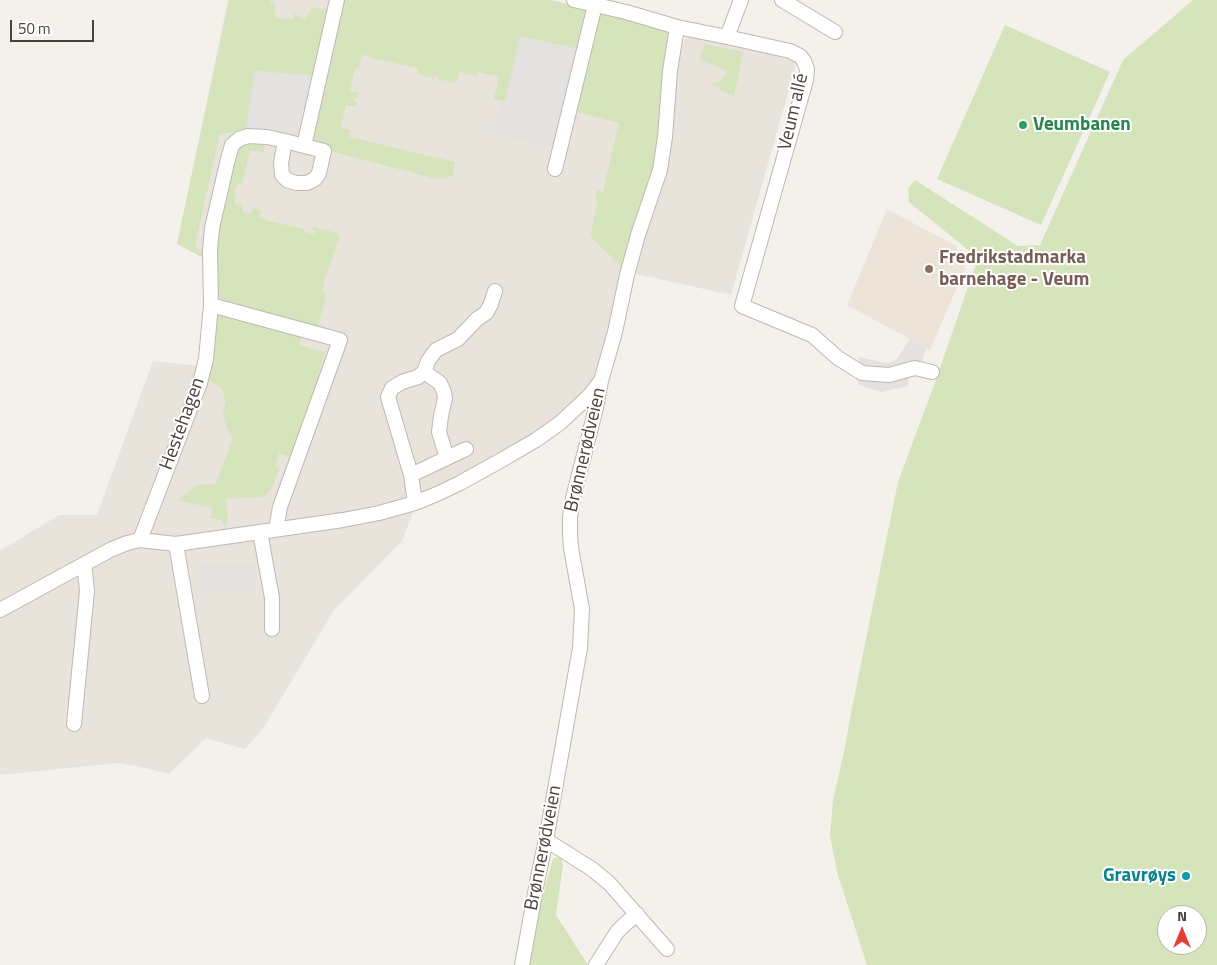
<!DOCTYPE html>
<html>
<head>
<meta charset="utf-8">
<style>
	body { margin:0 }
	#map { position:relative; width:1217px; height:965px; overflow:hidden; background:#f4f1ec; font-family:"Titillium Web",sans-serif }
	canvas { display:block }
	.north { position:absolute; left:1157px; top:905px; width:50px; height:50px; box-sizing:border-box; background:#fff; border:1px solid #b6b3b1; border-radius:50%; rotate:0deg; font-size:14px; font-weight:700; line-height:20px; text-align:center; color:#48423b }
	.north::after { content:''; display:block; margin:auto; width:18px; height:22px; background:#e33f35; clip-path:polygon(50% 0,100% 100%,50% 72%,0 100%) }
	.scale { position:absolute; left:10px; top:20px; width:84px; height:22px; box-sizing:border-box; border:2px solid #48423b; border-top:0; padding-left:6px; font-size:15px; line-height:18px; white-space:nowrap; color:#48423b; -webkit-text-stroke:4px #fff; paint-order:stroke }
</style>
</head>
<body>
<div id="map">
<canvas width="1217" height="965"></canvas>
<div class="north">N</div>
<div class="scale">50 m</div>
</div>
<script>
const ctx = document.querySelector('canvas').getContext('2d');
ctx.lineJoin = 'round';
function fillPath(path, color) { ctx.fillStyle = color; ctx.fill(path, 'evenodd'); }
const poly = rows => new Path2D(rows.map(r => 'M' + r).join(''));
function trace(path, color, width, dash) { ctx.strokeStyle = color; ctx.lineWidth = width; ctx.lineCap = dash ? 'butt' : 'round'; ctx.setLineDash(dash || []); ctx.stroke(path); }
function label(font, color, halo, rows, align = 'center') {
  ctx.font = font + ' "Titillium Web",sans-serif'; ctx.lineWidth = 4; ctx.setLineDash([]); ctx.textBaseline = 'middle'; ctx.strokeStyle = halo; ctx.fillStyle = color; for (const [text, x, y, turn = 0] of rows) {
    ctx.save(); ctx.translate(x, y); ctx.rotate((+turn || 0) * Math.PI / 180); ctx.textAlign = isNaN(turn) ? turn : align; if (halo) ctx.strokeText(text, 0, 0); ctx.fillText(text, 0, 0); ctx.restore();
  }
}
fillPath(poly([
	[228,0,550,0,604,12,664,72,664,106,597,376,564,412,492,461,414,510,402,541,334,610,264,727,245,749,206,738,169,774,142,767,117,763,0,775,0,551,59,515,97,515,153,361,200,366,204,311,202,257,177,244],
	[687,33,797,61,731,295,632,273,678,58]
]), '#e8e3db');
fillPath(poly([
	[887,209,956,246,965,266,965,269,930,350,847,305]
]), '#ece4d8');
fillPath(poly([
	[229,0,271,0,271,4,275,4,275,18,294,19,294,14,298,15,298,17,305,19,311,9,315,8,326,9,328,11,314,76,255,71,246,133,220,133,195,246,206,254,202,257,177,244],
	[342,0,550,0,584,8,586,13,579,49,520,37,506,97,558,114,494,99,499,77,478,72,477,76,459,72,456,83,438,79,438,76,435,75,434,78,417,74,418,68,375,59,365,55,362,55,359,68,355,68,350,91,359,93,358,98,353,97,353,101,357,102,356,107,346,105,341,128,351,130,349,137,455,162,453,176,440,179,433,178,326,150,316,142,313,136],
	[1193,0,1217,0,1217,965,867,965,837,872,830,835,833,800,844,752,852,708,898,482,933,388,978,258,909,202,908,189,915,180,1018,246,1040,245,1123,60],
	[1167,915,1197,915,1197,945,1167,945],
	[604,12,668,31,664,72,660,155,624,269,590,236,598,201,595,200,597,190,603,192,619,123,573,111,599,13],
	[1005,25,1110,72,1041,225,937,179],
	[705,44,743,52,734,96,720,90,721,88,712,86,714,82,717,83,718,81,721,82,723,75,726,75,727,71,700,59],
	[265,141,264,153,250,150,242,184,239,183,238,186,236,188,235,192,236,194,234,203,243,206,242,212,252,214,253,208,261,210,259,218,269,221,304,229,305,232,314,234,315,231,312,230,313,227,338,233,337,235,340,236,325,278,322,291,327,293,318,327,218,304,213,250,237,150,245,144,250,142],
	[220,314,303,334,299,345,325,352,294,458,279,453,275,467,279,469,273,486,269,492,265,496,261,497,226,499,228,522,224,525,223,524,222,520,210,518,212,508,177,500,195,486,216,483,233,438,226,426,223,412,226,401,221,387,204,378,214,315],
	[553,858,561,858,563,865,556,915,588,965,524,965]
]), '#d5e4ba');
fillPath(poly([
	[520,36,579,49,556,148,493,134,500,101,505,102],
	[255,71,314,76,304,137,246,128],
	[910,339,926,348,921,363,909,374,908,386,882,392,858,385,859,357,886,363,895,361],
	[256,564,256,590,200,592,199,565]
]), '#e4e2e0');
const minor = poly([
	[574,0,626,12,677,27,727,37,790,51,800,56,804,61,807,69,806,80,742,306,812,335,838,358,862,373,889,375,915,368,932,372],
	[782,0,835,32],
	[727,37,741,0],
	[304,146,337,0],
	[555,169,595,5],
	[211,305,340,340,280,507,276,529],
	[424,372,440,383,444,392,445,398,441,416,439,432,447,458],
	[411,475,466,449],
	[415,503,411,475,388,397,392,388,402,382,418,377,424,372,428,361,436,350,458,339,477,319,486,313,491,304,495,291],
	[260,532,272,598,272,629],
	[140,540,200,383,206,359,211,305,210,251,212,228,228,159,232,145,239,139,248,136,267,137,285,141,324,151,319,173,315,179,307,183,296,183,287,180,282,175,281,163,285,141],
	[176,544,202,696],
	[0,610,110,550,127,543,140,540,176,544,343,520,379,513,415,503,437,494,460,483,498,462,536,440,560,423,590,395,600,382],
	[74,724,87,591,85,571,83,565],
	[546,840,592,869,609,883,667,949],
	[522,965,538,877,546,840,580,648,582,609,571,548,570,533,570,517,573,498,596,408,601,381,615,332,627,275,638,235,660,170,665,137,670,71,677,27],
	[596,965,617,932,625,924,637,914]
]);
trace(minor, '#bfb8b0', 16);
trace(minor, '#fff', 14);
for (const [x, y, r, color] of [
	[1023,125,5,"#2e9e5b"],
	[929,269,5,"#8d6e63"],
	[1186,876,5,"#0f9aa8"]
]) { const dot = new Path2D(); dot.arc(x, y, r, 0, 2 * Math.PI); ctx.fillStyle = color; ctx.fill(dot); trace(dot, '#fff', 2); }
label('19px', '#48423b', '#fff', [
	["Veum allé",794,112,-77],
	["Hestehagen",183,424,-70],
	["Brønnerødveien",586,450,-77],
	["Brønnerødveien",544,848,-79]
]);
label('bold 19px', '#27864d', '#fff', [
	["Veumbanen",1033,125]
], 'left');
label('bold 19px', '#785e54', '#fff', [
	["Fredrikstadmarka",939,258],
	["barnehage - Veum",939,280]
], 'left');
label('bold 19px', '#0d838f', '#fff', [
	["Gravrøys",1176,876]
], 'right');
</script>
</body>
</html>
